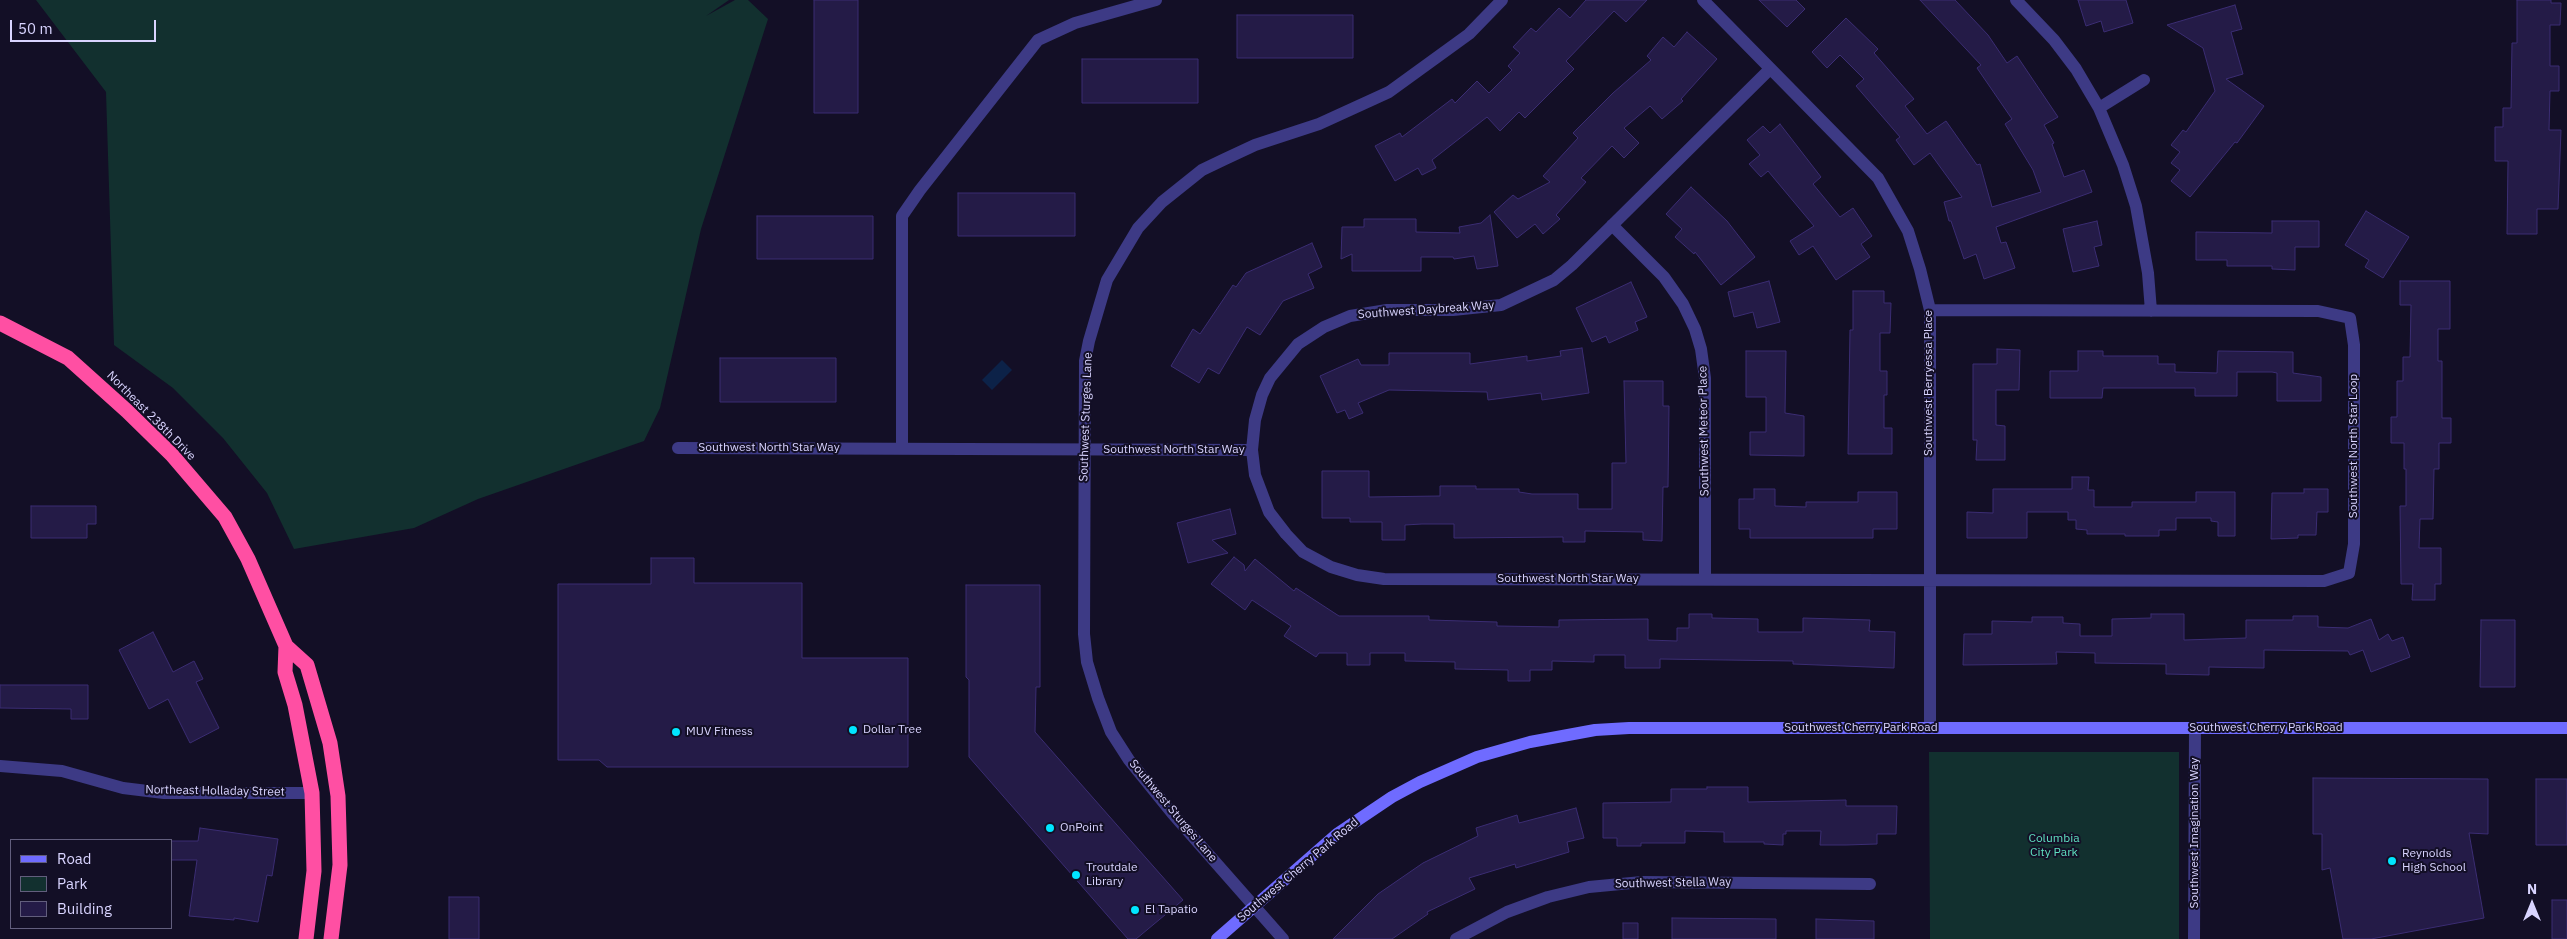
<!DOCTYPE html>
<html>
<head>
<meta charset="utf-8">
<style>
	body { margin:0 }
	#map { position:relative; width:2567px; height:939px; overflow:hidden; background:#130f26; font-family:"IBM Plex Sans",sans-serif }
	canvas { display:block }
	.legend { position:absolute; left:10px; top:839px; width:162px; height:90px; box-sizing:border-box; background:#130f26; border:1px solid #625e7d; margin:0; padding:6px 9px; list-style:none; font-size:15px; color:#d9d4ff }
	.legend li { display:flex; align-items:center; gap:10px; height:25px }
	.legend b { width:25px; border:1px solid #625e7d }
	.north { position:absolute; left:2507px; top:879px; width:50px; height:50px; -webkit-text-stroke:4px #130f26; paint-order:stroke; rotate:0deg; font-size:14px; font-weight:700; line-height:20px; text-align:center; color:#d9d4ff }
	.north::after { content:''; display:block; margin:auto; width:18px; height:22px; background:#d9d4ff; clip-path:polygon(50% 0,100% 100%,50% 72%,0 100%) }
	.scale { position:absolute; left:10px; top:20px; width:146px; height:22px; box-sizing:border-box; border:2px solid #d9d4ff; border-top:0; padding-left:6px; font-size:15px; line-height:18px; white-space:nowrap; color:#d9d4ff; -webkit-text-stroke:4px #130f26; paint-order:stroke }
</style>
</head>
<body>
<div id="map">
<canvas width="2567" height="939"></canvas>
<ul class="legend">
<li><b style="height:6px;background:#6f6bff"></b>Road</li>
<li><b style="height:14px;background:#12302f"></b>Park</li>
<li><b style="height:14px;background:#241b47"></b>Building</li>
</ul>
<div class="north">N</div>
<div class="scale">50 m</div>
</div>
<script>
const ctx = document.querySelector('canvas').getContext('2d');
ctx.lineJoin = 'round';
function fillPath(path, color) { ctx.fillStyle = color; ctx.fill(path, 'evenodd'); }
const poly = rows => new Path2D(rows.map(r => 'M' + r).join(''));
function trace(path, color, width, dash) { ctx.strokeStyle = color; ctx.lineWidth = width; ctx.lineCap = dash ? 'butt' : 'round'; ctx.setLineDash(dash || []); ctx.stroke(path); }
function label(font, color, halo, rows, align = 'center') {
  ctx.font = font + ' "IBM Plex Sans",sans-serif'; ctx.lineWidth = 4; ctx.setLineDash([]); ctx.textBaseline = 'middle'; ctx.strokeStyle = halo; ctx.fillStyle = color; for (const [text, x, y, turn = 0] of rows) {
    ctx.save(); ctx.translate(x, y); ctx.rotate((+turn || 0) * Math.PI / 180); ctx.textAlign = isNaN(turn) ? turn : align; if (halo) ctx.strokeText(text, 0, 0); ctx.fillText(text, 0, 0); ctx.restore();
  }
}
fillPath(poly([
	[36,0,729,0,706,16,735,0,748,0,768,19,701,229,660,408,644,441,478,499,414,528,294,549,267,493,223,438,173,388,114,345,106,92],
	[1929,752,2179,752,2179,939,1930,939]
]), '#12302f');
fillPath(poly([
	[1002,360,1012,370,992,390,982,380]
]), '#0c2248');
const building = poly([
	[814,0,858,0,858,113,814,113,814,0],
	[1586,0,1647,0,1626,22,1614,11,1566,61,1574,69,1525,118,1519,112,1500,131,1487,117,1432,160,1436,168,1422,175,1418,168,1395,181,1375,146,1400,133,1402,137,1452,99,1455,103,1477,81,1489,93,1512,70,1508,66,1520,53,1513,47,1531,28,1536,32,1559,8,1570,18,1586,0],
	[1759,0,1796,0,1805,9,1787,27,1759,0],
	[1920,0,1955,0,1988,35,2007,63,2017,56,2058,117,2044,125,2054,143,2052,144,2064,177,2084,170,2092,192,1996,227,2001,243,2006,242,2015,268,1984,279,1976,254,1964,259,1951,221,1949,221,1944,202,1962,197,1930,153,1914,165,1896,140,1900,137,1856,86,1864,79,1840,55,1827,68,1812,52,1846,18,1878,49,1874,53,1914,99,1905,106,1927,134,1946,121,1977,165,1980,164,1992,207,2041,192,2033,170,2005,124,2012,119,1977,68,1981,65,1920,0],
	[2078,0,2126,0,2133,23,2104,32,2101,21,2086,26,2078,0],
	[2517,0,2551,0,2551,3,2561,3,2560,25,2550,25,2550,66,2559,66,2559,91,2550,91,2549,130,2561,130,2558,209,2537,209,2537,234,2507,234,2508,161,2495,161,2495,127,2503,127,2503,108,2511,108,2512,43,2517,43,2517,0],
	[2235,5,2242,29,2231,32,2243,74,2226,79,2264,106,2237,143,2235,142,2190,197,2171,181,2180,170,2171,163,2180,152,2171,145,2183,130,2186,132,2215,91,2203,48,2167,25,2235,5],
	[1237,15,1353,15,1353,58,1237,58,1237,15],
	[1687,32,1717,59,1681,99,1683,101,1662,119,1650,106,1624,128,1639,143,1624,158,1612,146,1581,178,1586,182,1556,215,1560,219,1543,234,1535,224,1517,238,1494,212,1513,195,1518,199,1550,182,1543,176,1578,138,1573,133,1613,93,1651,60,1647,56,1663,37,1674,47,1687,32],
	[1082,59,1198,59,1198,103,1082,103,1082,59],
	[1780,124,1821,177,1813,184,1840,217,1853,208,1872,236,1861,244,1870,257,1836,280,1813,246,1799,255,1790,241,1814,226,1768,171,1761,177,1749,164,1760,155,1747,140,1763,126,1770,133,1780,124],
	[1691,187,1727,221,1755,257,1721,285,1695,252,1694,254,1675,237,1682,229,1666,214,1691,187],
	[958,193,1075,193,1075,236,958,236,958,193],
	[2366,211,2409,237,2383,278,2365,267,2369,260,2345,245,2366,211],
	[1490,215,1498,266,1477,269,1474,256,1454,259,1453,257,1421,257,1421,271,1352,271,1352,254,1341,259,1342,227,1364,227,1364,219,1416,219,1416,232,1460,233,1459,227,1481,223,1490,215],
	[757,216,873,216,873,259,757,259,757,216],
	[2097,221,2102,245,2094,247,2099,266,2073,272,2063,229,2097,221],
	[2272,221,2319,221,2319,247,2295,247,2295,270,2272,269,2272,266,2227,266,2227,260,2196,260,2196,232,2272,233,2272,221],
	[1312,243,1322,267,1308,274,1314,288,1283,301,1260,335,1247,327,1219,374,1208,368,1199,383,1171,366,1193,329,1200,334,1233,285,1236,287,1246,273,1312,243],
	[1769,281,1780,322,1757,328,1753,312,1734,317,1728,292,1769,281],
	[2400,281,2450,281,2450,329,2438,329,2438,361,2442,361,2442,418,2451,418,2451,443,2439,443,2439,469,2434,469,2433,519,2420,519,2419,548,2441,548,2441,584,2435,584,2435,600,2412,600,2413,584,2401,584,2400,506,2406,506,2406,469,2404,469,2404,443,2391,443,2391,417,2397,417,2397,381,2403,381,2403,357,2410,357,2411,305,2400,305,2400,281],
	[1631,282,1647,317,1635,322,1638,330,1609,343,1606,336,1592,342,1576,308,1631,282],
	[1853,291,1884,291,1884,303,1891,303,1890,333,1880,333,1880,371,1887,371,1887,395,1884,395,1884,428,1892,428,1892,454,1848,454,1850,330,1853,330,1853,291],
	[1582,348,1589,393,1542,400,1541,393,1488,400,1487,392,1389,390,1358,403,1363,413,1349,419,1345,410,1337,413,1320,376,1358,359,1361,365,1389,365,1389,353,1470,353,1470,364,1527,356,1527,361,1561,356,1560,351,1582,348],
	[1997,349,2020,350,2019,390,1996,390,1996,425,2005,426,2005,460,1976,460,1977,440,1973,440,1973,364,1997,364,1997,349],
	[1746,351,1786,351,1785,413,1804,416,1804,456,1750,455,1750,432,1766,432,1766,397,1746,397,1746,351],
	[2078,351,2103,351,2103,356,2158,356,2158,364,2175,364,2175,372,2217,373,2218,351,2293,352,2293,373,2321,377,2321,401,2277,401,2277,373,2272,372,2237,372,2237,396,2195,396,2195,388,2103,388,2102,398,2050,398,2050,371,2078,371,2078,351],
	[720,358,836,358,836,402,720,402,720,358],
	[1624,381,1663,381,1663,406,1669,406,1668,487,1663,487,1662,541,1643,540,1643,532,1585,531,1585,542,1563,542,1563,537,1454,538,1454,524,1422,524,1405,525,1405,540,1382,540,1382,522,1350,522,1350,518,1322,518,1322,471,1369,471,1369,497,1440,496,1440,486,1476,486,1476,489,1519,489,1519,492,1532,494,1578,494,1578,509,1612,509,1612,463,1626,463,1624,381],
	[2072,477,2089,477,2088,490,2094,490,2094,507,2132,507,2132,502,2196,502,2196,492,2235,492,2235,536,2218,536,2218,522,2211,521,2211,518,2176,518,2176,530,2159,530,2159,536,2125,536,2125,534,2087,534,2087,530,2076,529,2076,520,2068,520,2068,512,2027,512,2027,538,1967,538,1967,512,1993,513,1993,489,2072,489,2072,477],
	[1754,489,1775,489,1775,506,1806,507,1806,502,1858,502,1858,492,1897,492,1897,529,1873,529,1873,538,1750,538,1750,529,1739,529,1739,499,1754,499,1754,489],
	[2304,489,2328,489,2328,512,2317,512,2316,535,2298,535,2298,538,2271,539,2272,493,2304,493,2304,489],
	[31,506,96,506,96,524,87,524,87,538,31,538,31,506],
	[1230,509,1236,534,1212,540,1228,553,1188,563,1177,523,1230,509],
	[1234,557,1244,565,1245,571,1255,559,1294,591,1296,588,1339,616,1429,616,1429,620,1497,622,1497,626,1559,627,1559,620,1648,619,1648,640,1677,641,1677,628,1689,628,1689,614,1712,614,1712,618,1758,619,1758,632,1803,632,1803,618,1870,620,1869,631,1895,632,1894,668,1793,664,1793,661,1660,659,1660,668,1625,668,1625,655,1594,655,1594,662,1552,661,1552,670,1530,670,1530,681,1508,681,1508,670,1455,669,1455,662,1405,661,1405,653,1370,653,1370,665,1347,665,1347,653,1319,653,1316,657,1284,636,1291,626,1252,600,1245,610,1211,584,1234,557],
	[651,558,694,558,694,583,802,583,802,658,908,658,908,767,607,767,599,760,558,760,558,584,651,584,651,558],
	[966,585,1040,585,1040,687,1036,687,1035,732,1183,900,1136,939,1128,939,969,757,969,680,966,677,966,585],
	[2151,614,2184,614,2184,640,2246,638,2246,620,2293,620,2293,616,2318,616,2318,627,2348,628,2371,619,2379,640,2388,634,2392,641,2403,637,2410,657,2371,672,2363,650,2350,655,2348,651,2264,650,2264,668,2209,667,2209,675,2166,674,2166,664,2095,663,2095,653,2056,652,2057,664,1963,665,1964,634,1992,634,1992,621,2032,622,2032,617,2063,617,2063,623,2080,624,2080,636,2112,636,2112,619,2151,618,2151,614],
	[2481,620,2515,620,2515,687,2480,687,2481,620],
	[153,632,173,672,194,661,203,679,196,682,219,728,190,743,168,699,149,709,119,650,153,632],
	[0,685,88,685,88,719,71,719,71,709,0,708,0,685],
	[2313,778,2488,779,2488,834,2469,833,2484,918,2371,939,2343,939,2330,868,2322,870,2322,834,2313,834,2313,778],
	[2536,779,2567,779,2567,845,2536,845,2536,779],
	[1707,787,1748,787,1748,802,1846,800,1846,806,1897,806,1896,834,1877,834,1877,844,1846,845,1820,845,1821,831,1786,831,1786,834,1783,834,1783,845,1764,844,1764,842,1724,842,1724,832,1685,831,1685,843,1641,843,1641,846,1617,846,1617,838,1603,838,1603,803,1671,802,1671,789,1707,789,1707,787],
	[1576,808,1584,838,1567,842,1569,852,1516,868,1515,864,1469,878,1475,889,1427,912,1428,914,1392,939,1333,939,1378,894,1423,863,1478,836,1476,828,1517,815,1519,823,1576,808],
	[200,828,278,839,272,876,267,875,258,922,234,918,234,920,189,916,197,860,171,860,171,841,198,841,200,828],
	[449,897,479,897,479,939,449,939,449,897],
	[2552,900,2567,900,2567,939,2552,939,2552,900],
	[1672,918,1776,919,1776,939,1672,939,1672,918],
	[1816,919,1874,921,1874,939,1816,939,1816,919],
	[1623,923,1638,923,1638,939,1623,939,1623,923]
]);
fillPath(building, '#241b47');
trace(building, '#3b2d73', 1);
trace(poly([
	[1703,0,1878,178,1908,231,1920,269,1930,310,1930,728],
	[2016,0,2054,40,2076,69,2099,108,2123,165,2136,206,2148,273,2151,311],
	[1770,69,1572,265,1554,280,1501,305,1453,310,1387,310,1350,316,1324,327,1298,344,1270,378,1262,395,1255,420,1252,450,1255,475,1269,512,1286,534,1303,552,1331,567,1357,575,1384,579,2324,581,2349,573,2354,544,2354,345,2350,318,2318,311,1930,310],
	[2099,108,2144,80],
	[1612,225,1664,277,1683,304,1695,329,1701,349,1705,378,1705,579],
	[678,448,1252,450],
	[902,448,902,216,920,190,1038,40,1075,23,1156,0],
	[0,766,62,771,123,788,164,793,312,793],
	[1283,939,1172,813,1129,760,1111,732,1098,698,1087,662,1084,634,1085,361,1089,341,1107,280,1138,228,1162,202,1202,170,1225,159,1255,145,1319,124,1389,92,1469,34,1502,0],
	[1456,939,1507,912,1548,897,1589,887,1642,882,1870,884],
	[2194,939,2195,728]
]), '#3d3a85', 12);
trace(poly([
	[1217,939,1337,834,1392,797,1420,782,1477,757,1530,742,1595,730,1629,728,2567,728]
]), '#6f6bff', 12);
trace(poly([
	[0,323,68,358,127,411,172,455,225,517,248,559,286,646,307,665,330,743,338,796,340,865,331,939],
	[286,646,285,672,295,705,312,793,314,871,306,939]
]), '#ff4fa3', 15);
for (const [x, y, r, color] of [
	[853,730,5,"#00e5ff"],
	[676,732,5,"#00e5ff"],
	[1050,828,5,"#00e5ff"],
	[2392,861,5,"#00e5ff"],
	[1076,875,5,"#00e5ff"],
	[1135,910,5,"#00e5ff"]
]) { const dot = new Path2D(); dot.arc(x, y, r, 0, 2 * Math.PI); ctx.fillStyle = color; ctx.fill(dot); trace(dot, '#130f26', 2); }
label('12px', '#d9d4ff', '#130f26', [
	["Southwest Daybreak Way",1426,310,-4],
	["Southwest Berryessa Place",1929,383,-90],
	["Northeast 238th Drive",151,416,45],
	["Southwest Sturges Lane",1086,417,-88],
	["Southwest Meteor Place",1704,431,-91],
	["Southwest North Star Loop",2354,446,-90],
	["Southwest North Star Way",769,448],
	["Southwest North Star Way",1174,450],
	["Southwest North Star Way",1568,579],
	["Southwest Cherry Park Road",1861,728],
	["Southwest Cherry Park Road",2266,728],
	["Northeast Holladay Street",215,791,1],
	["Southwest Sturges Lane",1173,811,50],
	["Southwest Imagination Way",2195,833,-90],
	["Southwest Cherry Park Road",1298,870,-40],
	["Southwest Stella Way",1673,883,-1]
]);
label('12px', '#d9d4ff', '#130f26', [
	["Dollar Tree",863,730],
	["MUV Fitness",686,732],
	["OnPoint",1060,828],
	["Reynolds",2402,854],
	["High School",2402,868],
	["Troutdale",1086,868],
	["Library",1086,882],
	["El Tapatio",1145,910]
], 'left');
label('12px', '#5fe0c0', '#130f26', [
	["Columbia",2054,839],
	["City Park",2054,853]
]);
</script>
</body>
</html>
